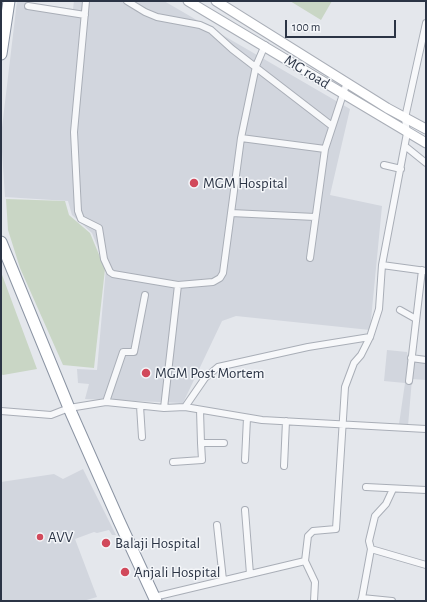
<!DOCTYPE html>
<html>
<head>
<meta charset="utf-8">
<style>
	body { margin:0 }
	#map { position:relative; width:427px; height:602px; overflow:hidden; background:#e4e7ec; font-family:"Alegreya Sans",sans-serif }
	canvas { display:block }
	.frame { position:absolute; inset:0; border:2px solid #2b3445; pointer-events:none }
	.scale { position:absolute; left:285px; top:20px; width:111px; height:18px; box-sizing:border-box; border:2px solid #2b3445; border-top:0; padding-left:5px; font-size:12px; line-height:14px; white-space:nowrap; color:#2b3445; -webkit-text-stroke:3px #f4f6f9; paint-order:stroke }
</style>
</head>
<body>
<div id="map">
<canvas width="427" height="602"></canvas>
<div class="frame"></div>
<div class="scale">100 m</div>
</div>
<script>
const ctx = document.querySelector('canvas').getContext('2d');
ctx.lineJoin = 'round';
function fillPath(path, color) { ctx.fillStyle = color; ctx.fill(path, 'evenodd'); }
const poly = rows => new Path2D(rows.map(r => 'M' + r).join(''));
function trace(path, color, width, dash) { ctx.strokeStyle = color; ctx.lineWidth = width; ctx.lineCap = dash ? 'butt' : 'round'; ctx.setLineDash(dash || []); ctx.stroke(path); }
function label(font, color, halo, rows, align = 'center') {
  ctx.font = font + ' "Alegreya Sans",sans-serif'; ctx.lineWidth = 3; ctx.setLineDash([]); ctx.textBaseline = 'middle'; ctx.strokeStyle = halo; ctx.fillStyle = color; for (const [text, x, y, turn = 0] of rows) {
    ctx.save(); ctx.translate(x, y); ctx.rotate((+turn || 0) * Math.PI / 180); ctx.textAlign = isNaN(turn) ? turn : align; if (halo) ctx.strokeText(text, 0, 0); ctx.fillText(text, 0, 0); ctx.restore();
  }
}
fillPath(poly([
	[17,1,73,9,74,1,164,1,350,109,330,195,382,206,370,330,236,316,222,321,183,403,85,399,89,384,78,383,77,369,97,370,106,268,92,233,72,215,68,201,5,197,1,136],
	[387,350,407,352,409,360,426,362,426,380,412,379,408,426,399,424,405,383,384,381],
	[83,469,116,535,112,535,109,530,97,533,94,532,75,539,97,597,83,601,1,601,1,482,54,474,63,479]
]), '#d2d6de');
fillPath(poly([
	[290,1,332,1,321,20],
	[6,199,65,201,69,215,90,233,105,269,94,368,63,365,20,268,8,230],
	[1,272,37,369,3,375,1,374]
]), '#c9d6c5');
const street = poly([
	[86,1,74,132,78,211,81,219,99,228,104,259,110,272,113,274,178,285,213,282,220,278,223,273,241,138,256,66,265,45],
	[127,1,145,12,157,17,200,25,211,30,232,49,332,126],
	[28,6,85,15],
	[241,138,325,149],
	[405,146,426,163],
	[384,165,401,169],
	[231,213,315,217],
	[310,258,325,149,347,82],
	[382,265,426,271],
	[400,310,416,319],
	[411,358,426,360],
	[409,381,422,270],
	[106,402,123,352,134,352,145,295],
	[140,406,142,437],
	[185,407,205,378,218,367,308,347,370,337],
	[164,408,178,285],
	[200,410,201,443,224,443],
	[1,411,51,415,69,408,106,402,164,408,185,407,262,420,426,429],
	[245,460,247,418],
	[173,462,202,460,201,443],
	[284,466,286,421],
	[366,487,426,490],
	[245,510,250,574],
	[217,525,223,580],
	[371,549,426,565],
	[154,597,305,561],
	[362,598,371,549,369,541,375,516,386,504,393,489],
	[314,601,315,582,305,561,308,536,313,531,336,529,345,387,354,363,361,355,370,337,379,309,382,265,407,133,405,118,426,23],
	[361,601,362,598,392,601]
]);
const secondary = poly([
	[188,1,426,143],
	[216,1,387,108,426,129]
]);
const highway = poly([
	[1,54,9,1],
	[1,242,69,408,119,521,156,601]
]);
trace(street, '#a9aeb7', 8);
trace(secondary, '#a9aeb7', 11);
trace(highway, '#8b94a3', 13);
trace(street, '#f7f8fa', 6);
trace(secondary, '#fff', 9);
trace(highway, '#fff', 11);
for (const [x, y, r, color] of [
	[194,183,5,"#d1495b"],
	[146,373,5,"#d1495b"],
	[40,537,4,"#d1495b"],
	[106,543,5,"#d1495b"],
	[125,572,5,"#d1495b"]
]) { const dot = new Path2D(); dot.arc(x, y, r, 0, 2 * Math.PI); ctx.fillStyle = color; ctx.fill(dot); trace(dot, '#f4f6f9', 1.5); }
label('15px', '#2b3445', '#f4f6f9', [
	["MG road",307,72,32]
]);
label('15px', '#2b3445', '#f4f6f9', [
	["MGM Hospital",203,183],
	["MGM Post Mortem",155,373],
	["AVV",48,537],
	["Balaji Hospital",115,543],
	["Anjali Hospital",134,572]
], 'left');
</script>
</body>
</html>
